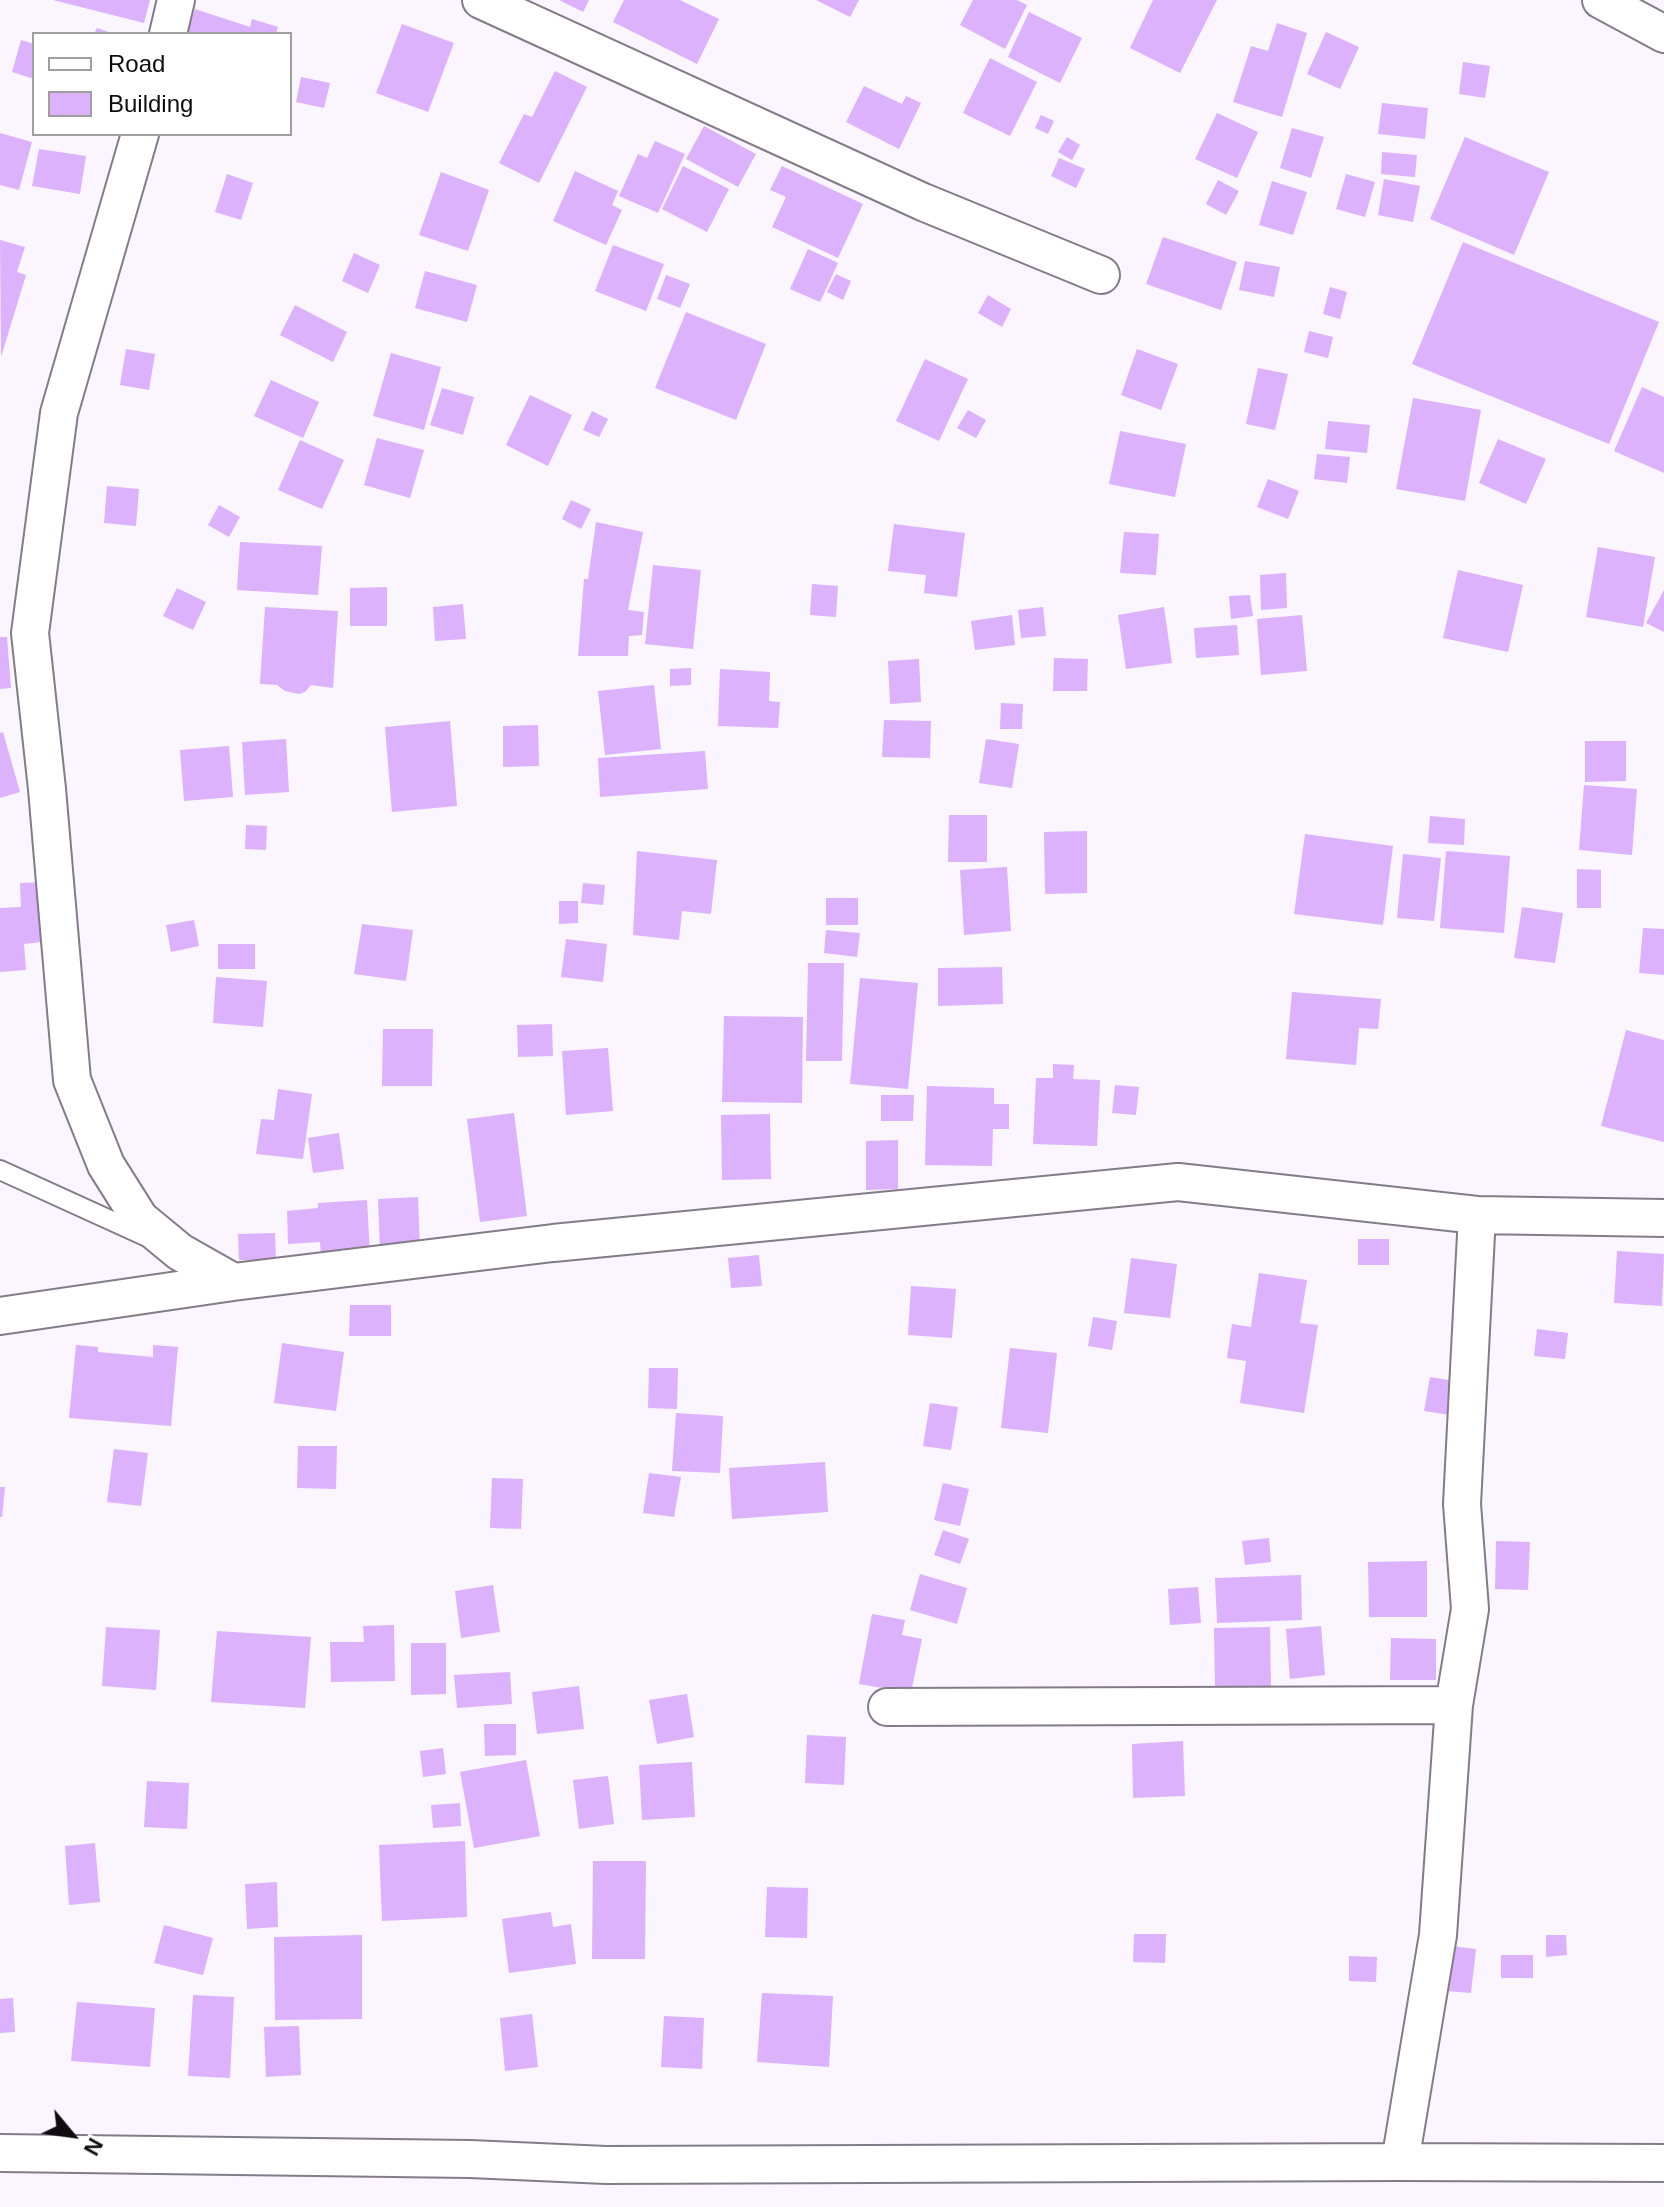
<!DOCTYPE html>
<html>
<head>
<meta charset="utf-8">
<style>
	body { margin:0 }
	#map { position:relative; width:1664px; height:2207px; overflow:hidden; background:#faf5fe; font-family:Arial,sans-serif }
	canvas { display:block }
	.legend { position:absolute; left:32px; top:32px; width:260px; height:104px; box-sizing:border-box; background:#fff; border:2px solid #9f9e9f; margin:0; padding:10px 14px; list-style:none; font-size:24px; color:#0f0c10 }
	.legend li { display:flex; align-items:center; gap:16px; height:40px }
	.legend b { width:40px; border:2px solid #9f9e9f }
	.north { position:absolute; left:32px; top:2095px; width:80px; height:80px; -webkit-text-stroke:6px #fff; paint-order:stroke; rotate:119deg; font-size:22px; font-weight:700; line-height:32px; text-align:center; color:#0f0c10 }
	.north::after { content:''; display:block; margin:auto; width:28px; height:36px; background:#0f0c10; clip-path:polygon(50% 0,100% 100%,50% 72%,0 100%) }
</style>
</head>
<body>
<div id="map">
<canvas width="1664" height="2207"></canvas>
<ul class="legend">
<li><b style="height:10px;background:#fff"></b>Road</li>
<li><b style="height:22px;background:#ddb2fc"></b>Building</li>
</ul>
<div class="north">N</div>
</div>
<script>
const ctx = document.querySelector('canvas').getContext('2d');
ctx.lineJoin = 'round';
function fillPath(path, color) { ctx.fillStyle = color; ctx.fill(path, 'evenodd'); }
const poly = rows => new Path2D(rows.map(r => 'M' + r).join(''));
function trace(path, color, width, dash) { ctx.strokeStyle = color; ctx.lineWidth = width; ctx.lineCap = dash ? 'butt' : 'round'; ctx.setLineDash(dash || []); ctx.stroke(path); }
fillPath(poly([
	[53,0,150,0,144,23],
	[559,0,589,0,583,12],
	[624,0,680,0,719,19,697,64,613,22],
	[816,0,859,0,850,17],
	[973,0,1017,0,1027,5,1005,49,960,25],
	[1153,0,1217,0,1180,73,1130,48],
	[195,9,250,27,252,19,278,27,276,34,187,34],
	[1029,12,1082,38,1060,83,1008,57],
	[1277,23,1307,33,1282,117,1233,102,1251,46,1268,51],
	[402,24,454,43,428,112,376,93],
	[97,28,114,34,94,34],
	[1326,32,1359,47,1340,89,1307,74],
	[21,40,34,44,34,79,12,72],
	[990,58,1037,82,1010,136,963,113],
	[1463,62,1490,66,1485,98,1459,94],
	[555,71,587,87,539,183,499,163,524,114,532,117],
	[301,77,330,83,324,108,296,102],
	[864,86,902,104,906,96,921,103,899,149,846,122],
	[1382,103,1428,108,1425,139,1378,134],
	[1217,113,1258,132,1237,178,1195,159],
	[1041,115,1054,121,1048,134,1035,128],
	[704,126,756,154,738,187,686,159],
	[1292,128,1324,137,1311,178,1280,168],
	[0,133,32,142,19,190,0,185],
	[1067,137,1080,145,1072,160,1058,152],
	[1465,137,1549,172,1514,255,1430,219],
	[655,141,685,154,658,213,619,196,638,154,647,158],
	[39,149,86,156,80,194,32,186],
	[1382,152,1417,155,1415,177,1381,174],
	[1059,158,1085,169,1076,188,1051,176],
	[683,166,729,189,707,232,662,209],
	[782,166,863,204,838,258,772,227,786,197,770,190],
	[575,171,618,191,612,205,622,210,606,245,553,221],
	[441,172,489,190,468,251,419,235],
	[227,174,253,183,241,220,215,212],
	[1346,174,1375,182,1365,217,1336,209],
	[1384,179,1420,186,1413,222,1378,215],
	[1218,180,1239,191,1226,215,1206,204],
	[1272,181,1307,192,1293,235,1259,225],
	[1163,237,1237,262,1221,310,1146,284],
	[0,240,25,247,17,272,26,275,1,357],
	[1463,242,1659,322,1609,444,1412,364],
	[613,245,664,264,646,311,595,291],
	[808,249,838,263,820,302,790,289],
	[354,253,380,265,368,293,342,281],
	[1245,261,1280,267,1274,297,1239,290],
	[425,271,477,285,467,322,415,308],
	[836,274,851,281,843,300,827,292],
	[666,275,690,284,680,308,657,299],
	[1330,287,1347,292,1340,319,1323,314],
	[988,295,1011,309,1002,327,978,313],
	[295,305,347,332,333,362,280,335],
	[686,312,766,344,736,420,655,388],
	[1309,331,1333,337,1328,358,1304,352],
	[126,349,155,354,149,390,120,385],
	[1137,349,1178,364,1161,410,1121,395],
	[391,353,441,367,424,430,373,416],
	[925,359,968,379,939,441,896,421],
	[1258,368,1288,374,1275,430,1246,424],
	[271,380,319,402,303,438,254,416],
	[1642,387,1664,397,1664,473,1614,451],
	[442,388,474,397,463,435,430,425],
	[530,395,572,415,548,466,506,445],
	[1413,398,1481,410,1465,501,1396,489],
	[968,410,986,420,976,438,957,428],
	[592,411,608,419,599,437,583,430],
	[1328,421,1370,425,1367,453,1325,449],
	[1120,431,1186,444,1175,497,1109,484],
	[377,438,424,450,410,498,364,485],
	[1498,439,1546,459,1526,504,1479,483],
	[300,440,344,460,322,509,278,490],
	[1317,454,1350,457,1347,483,1314,479],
	[1268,479,1299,491,1288,519,1257,507],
	[107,486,139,489,136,526,104,523],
	[571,500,591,509,581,529,562,519],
	[219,505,240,517,229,537,208,525],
	[596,522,643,532,628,610,644,612,642,635,629,636,628,656,578,656,584,579,588,579],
	[894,524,965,533,957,597,924,593,926,575,888,571],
	[1124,532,1159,534,1156,575,1120,573],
	[240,542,322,546,318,595,237,590],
	[1598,547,1655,557,1643,627,1586,617],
	[653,565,701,570,693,649,645,644],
	[1458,570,1523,585,1508,652,1443,638],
	[1286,573,1287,608,1261,610,1260,575],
	[812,584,838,586,836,617,810,615],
	[387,587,387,626,350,626,350,588],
	[177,588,206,602,193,630,163,616],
	[1664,590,1664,632,1646,623],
	[1250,595,1253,616,1231,619,1229,596],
	[463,604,466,639,435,641,433,607],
	[265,607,338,611,333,688,311,685,305,692,299,694,285,691,277,685,260,684],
	[1043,607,1046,636,1021,638,1018,610],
	[1164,607,1172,663,1126,669,1118,615],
	[1012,615,1015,645,975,650,971,621],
	[1302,615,1307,671,1261,675,1257,619],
	[1237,625,1239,655,1196,658,1194,628],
	[0,637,7,637,11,688,0,689],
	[1054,658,1088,659,1087,691,1053,691],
	[919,659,921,702,890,704,888,661],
	[691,668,691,685,670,686,670,669],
	[720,669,770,672,769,701,780,702,778,728,718,726],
	[654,685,661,749,605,755,598,691],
	[1001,703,1023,704,1022,729,1000,729],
	[884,720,931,721,930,758,882,757],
	[450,721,457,806,392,812,385,727],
	[538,725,539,766,503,767,503,726],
	[3,732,20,792,0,798,0,733],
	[286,739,289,792,245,795,242,742],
	[986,739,1019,744,1012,788,979,783],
	[1585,741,1626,741,1626,781,1585,782],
	[229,746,233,797,184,801,180,750],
	[705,751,708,789,600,797,598,758],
	[1584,785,1637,789,1632,855,1579,850],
	[949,815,987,815,987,862,948,862],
	[1430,816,1465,819,1464,845,1428,843],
	[246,825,267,826,266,850,245,849],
	[1087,831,1087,893,1045,894,1044,832],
	[1305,834,1393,846,1383,925,1294,914],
	[637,851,717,860,711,914,682,911,679,940,633,935],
	[1446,851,1510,856,1504,933,1440,928],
	[1403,854,1441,858,1434,921,1397,918],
	[1007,867,1011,931,964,935,960,870],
	[1577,869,1601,870,1601,908,1577,908],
	[46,882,50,941,24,944,26,970,0,972,0,908,21,907,20,883],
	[583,883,605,885,603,905,581,903],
	[826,898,858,898,858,925,826,925],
	[559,901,578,901,578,923,559,924],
	[1522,907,1563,913,1555,963,1514,958],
	[194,920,199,946,171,952,166,925],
	[362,924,413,930,406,981,354,974],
	[1643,928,1664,929,1664,975,1639,973],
	[826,930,860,933,857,957,824,953],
	[566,939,607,944,603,982,561,977],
	[218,944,255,944,255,969,218,969],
	[808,963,844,963,842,1061,806,1061],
	[1002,967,1003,1004,938,1006,938,968],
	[216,977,267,981,263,1027,213,1023],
	[860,978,918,983,908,1089,850,1084],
	[1292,992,1381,999,1378,1029,1359,1028,1356,1065,1286,1059],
	[724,1016,803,1017,802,1103,722,1102],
	[552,1024,553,1056,518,1057,517,1025],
	[383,1029,433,1029,432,1086,382,1086],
	[1626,1030,1664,1040,1664,1142,1601,1126],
	[608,1048,613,1111,566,1115,562,1051],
	[1053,1064,1074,1065,1073,1079,1100,1080,1097,1146,1033,1144,1036,1078,1053,1078],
	[1115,1085,1139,1087,1136,1115,1112,1113],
	[927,1086,994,1088,994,1104,1009,1104,1009,1129,993,1129,992,1166,925,1165],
	[278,1089,312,1094,303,1159,256,1154,261,1119,274,1120],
	[881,1095,914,1095,913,1121,881,1121],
	[514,1113,527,1216,480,1222,467,1119],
	[770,1114,771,1179,722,1180,721,1115],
	[339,1133,344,1169,313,1173,308,1138],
	[898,1140,898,1189,866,1190,866,1141],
	[418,1197,420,1249,380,1251,378,1199],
	[367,1200,370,1254,321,1257,320,1242,288,1244,287,1211,318,1208,318,1203],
	[275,1233,276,1260,239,1260,238,1234],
	[1358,1239,1389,1239,1389,1265,1358,1265],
	[1617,1251,1664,1254,1662,1306,1614,1303],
	[759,1255,762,1286,731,1288,728,1258],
	[1131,1258,1177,1264,1170,1318,1124,1313],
	[1259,1273,1307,1280,1300,1323,1318,1325,1304,1413,1240,1403,1246,1361,1227,1358,1232,1324,1251,1327],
	[911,1286,956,1289,952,1338,908,1335],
	[350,1305,391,1305,391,1336,349,1336],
	[1093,1317,1117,1321,1112,1350,1088,1346],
	[1537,1329,1568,1333,1565,1359,1534,1356],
	[282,1343,344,1352,336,1411,274,1403],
	[76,1345,98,1347,98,1352,153,1357,153,1345,178,1347,171,1426,69,1418],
	[1010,1348,1057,1353,1048,1433,1001,1428],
	[649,1368,678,1368,677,1409,648,1408],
	[1430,1377,1455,1381,1450,1415,1424,1411],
	[930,1403,958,1407,951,1450,923,1446],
	[676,1413,723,1416,720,1473,672,1471],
	[298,1446,337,1446,336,1489,297,1488],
	[114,1449,148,1453,141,1506,107,1502],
	[825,1462,828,1512,732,1519,729,1468],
	[649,1473,681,1477,674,1517,643,1513],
	[492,1478,523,1479,521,1529,490,1528],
	[943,1483,969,1489,960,1526,934,1520],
	[0,1487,5,1487,2,1517,0,1517],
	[943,1530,969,1539,960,1564,934,1555],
	[1269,1538,1271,1562,1245,1565,1242,1541],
	[1496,1541,1530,1542,1528,1590,1495,1589],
	[1427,1561,1427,1617,1369,1617,1368,1562],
	[920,1574,967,1588,957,1624,910,1610],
	[1301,1575,1302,1620,1217,1623,1215,1578],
	[493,1585,500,1632,461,1638,455,1591],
	[1198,1587,1201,1623,1170,1625,1168,1589],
	[872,1614,905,1620,902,1635,922,1639,911,1693,859,1684],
	[394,1625,395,1681,331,1682,330,1642,364,1642,363,1626],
	[1321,1626,1325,1675,1290,1679,1286,1629],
	[106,1627,160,1630,156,1690,102,1686],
	[1270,1627,1271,1687,1215,1688,1214,1628],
	[217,1631,311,1637,305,1708,211,1702],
	[1391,1638,1436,1639,1436,1680,1390,1680],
	[411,1643,446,1643,446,1694,411,1695],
	[510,1672,512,1704,457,1708,454,1675],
	[579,1686,584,1729,537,1734,532,1692],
	[687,1694,694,1737,657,1744,649,1700],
	[484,1724,516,1724,516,1755,485,1756],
	[807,1735,846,1737,844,1785,805,1783],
	[1183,1741,1185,1796,1133,1798,1132,1744],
	[443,1748,446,1774,423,1777,420,1751],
	[526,1760,540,1836,474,1848,460,1772],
	[692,1762,695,1817,642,1820,639,1765],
	[608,1776,614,1824,579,1829,573,1780],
	[147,1781,189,1783,187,1829,144,1827],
	[460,1803,461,1826,433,1828,431,1805],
	[465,1841,467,1917,382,1921,379,1845],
	[95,1843,100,1902,69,1905,65,1846],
	[593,1861,646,1861,645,1959,592,1959],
	[277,1882,278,1927,247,1929,245,1884],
	[767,1887,808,1888,807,1938,765,1937],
	[551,1912,553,1927,571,1924,576,1964,509,1973,502,1919],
	[164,1925,213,1938,203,1975,154,1963],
	[1134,1934,1166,1934,1165,1963,1133,1962],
	[362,1935,362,2019,275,2020,274,1937],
	[1546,1935,1566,1935,1567,1955,1546,1957],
	[1451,1946,1476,1949,1471,1993,1446,1991],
	[1501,1955,1533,1955,1533,1978,1501,1978],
	[1349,1956,1377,1957,1376,1982,1349,1981],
	[762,1993,833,1996,829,2067,757,2062],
	[193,1995,234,1997,230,2078,188,2076],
	[13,1998,15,2032,0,2033,0,1999],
	[77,2002,155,2008,150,2067,71,2061],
	[532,2014,538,2067,505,2071,500,2018],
	[664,2016,704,2018,702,2069,661,2067],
	[299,2026,301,2075,266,2077,264,2027]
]), '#ddb2fc');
const lane = poly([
	[0,1170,145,1236]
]);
const street = poly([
	[481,0,923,202,1101,275],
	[1601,0,1664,34],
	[168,34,176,0],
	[140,134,59,413,30,633,47,789,72,1080,106,1165,140,1219,180,1252,233,1282],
	[0,1316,233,1282,553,1243,1178,1182,1477,1215,1664,1218],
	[887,1707,1454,1705],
	[0,2153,470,2159,606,2165,1400,2162,1664,2163],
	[1400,2162,1438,1935,1454,1705,1470,1609,1462,1504,1477,1215]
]);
trace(lane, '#837c88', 22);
trace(street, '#837c88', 40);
trace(lane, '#fff', 18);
trace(street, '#fff', 36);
</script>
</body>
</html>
